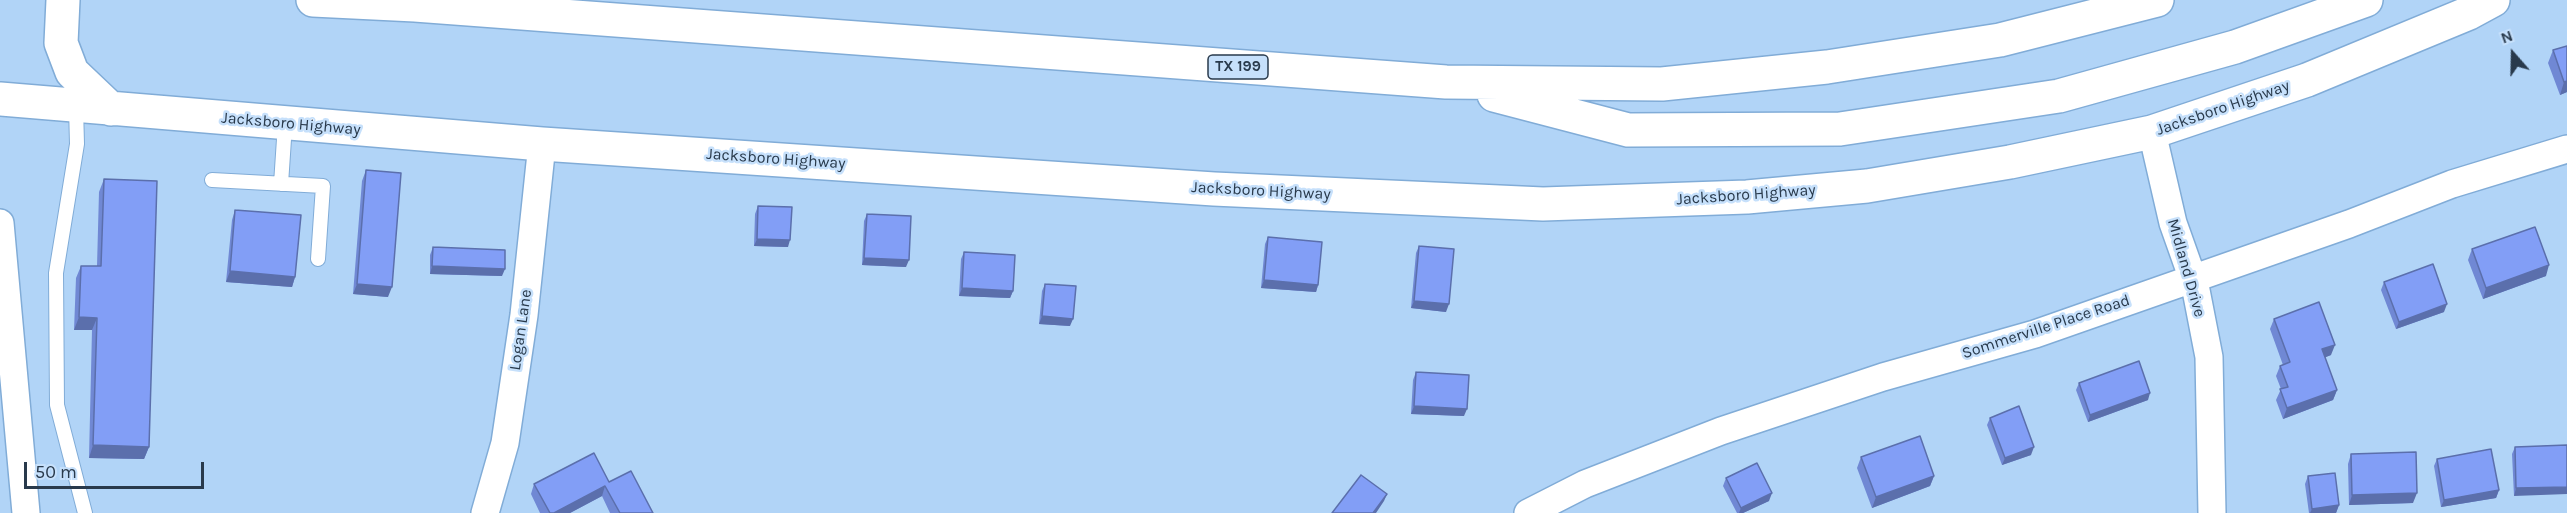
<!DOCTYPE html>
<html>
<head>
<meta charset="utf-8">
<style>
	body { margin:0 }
	#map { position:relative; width:2567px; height:513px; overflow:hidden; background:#b1d4f7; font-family:Karla,sans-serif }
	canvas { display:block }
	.north { position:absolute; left:2483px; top:24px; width:60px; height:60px; -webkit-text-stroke:4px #c6e0fb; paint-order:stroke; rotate:340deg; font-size:16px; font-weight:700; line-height:24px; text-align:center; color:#293a4c }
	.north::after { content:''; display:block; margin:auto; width:21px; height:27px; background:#293a4c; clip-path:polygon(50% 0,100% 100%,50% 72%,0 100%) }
	.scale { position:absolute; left:24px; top:462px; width:180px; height:27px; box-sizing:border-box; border:3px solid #293a4c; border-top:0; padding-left:8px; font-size:18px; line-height:21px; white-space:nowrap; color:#293a4c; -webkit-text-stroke:4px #c6e0fb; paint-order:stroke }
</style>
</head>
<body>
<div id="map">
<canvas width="2567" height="513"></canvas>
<div class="north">N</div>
<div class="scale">50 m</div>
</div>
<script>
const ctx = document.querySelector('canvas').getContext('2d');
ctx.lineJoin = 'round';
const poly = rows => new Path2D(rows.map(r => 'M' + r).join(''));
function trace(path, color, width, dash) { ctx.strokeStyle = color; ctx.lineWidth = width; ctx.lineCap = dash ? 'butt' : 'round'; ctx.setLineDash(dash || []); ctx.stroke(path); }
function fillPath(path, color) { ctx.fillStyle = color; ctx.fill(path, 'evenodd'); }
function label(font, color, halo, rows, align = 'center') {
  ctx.font = font + ' Karla,sans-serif'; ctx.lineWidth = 5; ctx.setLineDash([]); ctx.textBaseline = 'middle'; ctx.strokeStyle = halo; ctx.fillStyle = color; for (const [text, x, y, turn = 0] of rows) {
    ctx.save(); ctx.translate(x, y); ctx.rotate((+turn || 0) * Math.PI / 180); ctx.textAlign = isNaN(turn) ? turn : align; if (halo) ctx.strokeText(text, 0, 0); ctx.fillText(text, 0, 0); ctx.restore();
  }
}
const service = poly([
	[76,107,77,144,56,273,57,405,85,513],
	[212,180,323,186,318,259],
	[281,184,285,124]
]);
const minor = poly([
	[2152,132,2173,223,2195,285,2209,357,2212,513],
	[0,223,26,513],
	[485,513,505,443,524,315,542,144],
	[1528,513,1585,484,1721,431,1883,377,2035,334,2349,224,2452,184,2567,149]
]);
const secondary = poly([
	[63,0,61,43,72,72,111,109],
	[0,99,542,144,1214,189,1543,204,1747,197,1867,186,2010,162,2152,132,2307,80,2469,13,2493,0]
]);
const motorway = poly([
	[313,0,415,5,1446,82,1662,84,1827,67,2000,40,2157,0],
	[1494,95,1628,130,1840,129,2059,96,2235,47,2366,0]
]);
trace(service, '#81acd7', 16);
trace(minor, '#81acd7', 30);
trace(secondary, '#81acd7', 36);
trace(motorway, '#81acd7', 36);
trace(service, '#fff', 14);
trace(minor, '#fff', 27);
trace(secondary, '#fff', 33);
trace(motorway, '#fff', 33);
fillPath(poly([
	[2567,46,2567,92,2560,95,2548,63,2553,50],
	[366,170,388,297,353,294,362,181],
	[104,179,149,447,144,459,89,458,92,330,74,330,76,278,81,266,97,266,99,192],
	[758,206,788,247,754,246,755,214],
	[235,210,295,277,292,287,226,282,232,220],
	[867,214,906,267,862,265,864,221],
	[1268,237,1318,285,1316,292,1261,288,1265,244],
	[1419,246,1446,312,1411,308,1416,253],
	[433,247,502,276,430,274,430,255],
	[2472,249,2546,276,2483,299,2468,260],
	[964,252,1013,291,1010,298,959,296,961,259],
	[2384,282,2444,312,2396,329,2381,290],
	[1045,284,1070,326,1039,324,1042,291],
	[2274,319,2331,355,2325,357,2337,390,2333,400,2283,419,2276,400,2281,389,2276,376,2280,366,2283,365,2270,329],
	[1416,372,1464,416,1411,414,1413,380],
	[2079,383,2148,400,2088,422,2076,390],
	[1990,418,2031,455,2002,465,1987,425],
	[2567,445,2514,496,2512,454,2515,447],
	[2351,454,2413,503,2349,505,2348,464],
	[1861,457,1934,476,1930,486,1872,508,1857,468],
	[2437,459,2499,490,2496,498,2441,507,2434,466],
	[2308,476,2339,505,2336,513,2309,513,2305,484],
	[1726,478,1769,501,1743,513,1737,513,1723,486],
	[609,482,653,513,610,513,602,496,570,513,540,513,531,494,534,484]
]), '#7088d4');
fillPath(poly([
	[2567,81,2567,92,2560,95,2564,82],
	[757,239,790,240,788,247,754,246],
	[864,258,909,260,906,267,862,265],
	[2549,265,2546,276,2483,299,2486,288],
	[432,266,505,269,502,276,430,274],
	[230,271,295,277,292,287,226,282],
	[1264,280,1318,285,1316,292,1261,288],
	[357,284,392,287,388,297,353,294],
	[962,288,1013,291,1010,298,959,296],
	[1414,301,1449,304,1446,312,1411,308],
	[2447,304,2444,312,2396,329,2399,322],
	[1042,316,1073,319,1070,326,1039,324],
	[79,317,97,318,92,330,74,330],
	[2335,345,2331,355,2319,360,2322,349],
	[2337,390,2333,400,2283,419,2287,408],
	[2150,393,2148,400,2088,422,2090,415],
	[1414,406,1467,409,1464,416,1411,414],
	[93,445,149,447,144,459,89,458],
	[2034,447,2031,455,2002,465,2005,458],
	[1934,476,1930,486,1872,508,1876,497],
	[605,486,602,496,570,513,554,513],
	[2567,487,2567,494,2514,496,2516,488],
	[2499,490,2496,498,2441,507,2444,500],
	[1772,493,1769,501,1743,513,1739,513,1741,508],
	[2417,493,2413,503,2349,505,2352,495],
	[1387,494,1384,501,1376,513,1373,513],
	[2339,505,2336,513,2310,513,2312,509]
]), '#5b6fac');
const building = poly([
	[2567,46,2567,81,2564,82,2553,50,2567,46],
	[366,170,401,173,392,287,357,284,366,170],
	[104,179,157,181,149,447,93,445,97,318,79,317,81,266,101,266,104,179],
	[758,206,792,207,790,240,757,239,758,206],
	[235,210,301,215,295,277,230,271,235,210],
	[867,214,911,216,909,260,864,258,867,214],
	[2535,227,2549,265,2486,288,2472,249,2535,227],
	[1268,237,1322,242,1318,285,1264,280,1268,237],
	[1419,246,1454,249,1449,304,1414,301,1419,246],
	[433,247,505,250,505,269,432,266,433,247],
	[964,252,1015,255,1013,291,962,288,964,252],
	[2433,264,2447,304,2399,322,2384,282,2433,264],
	[1045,284,1076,286,1073,319,1042,316,1045,284],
	[2319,302,2335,345,2322,349,2337,390,2287,408,2280,389,2288,387,2280,366,2290,362,2274,319,2319,302],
	[2139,361,2150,393,2090,415,2079,383,2139,361],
	[1416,372,1469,375,1467,409,1414,406,1416,372],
	[2019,406,2034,447,2005,458,1990,418,2019,406],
	[1920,436,1934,476,1876,497,1861,457,1920,436],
	[2567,445,2567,487,2516,488,2515,447,2567,445],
	[2491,449,2499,490,2444,500,2437,459,2491,449],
	[2416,452,2417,493,2352,495,2351,454,2416,452],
	[594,453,609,482,631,471,653,513,620,513,605,486,554,513,550,513,534,484,594,453],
	[1757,463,1772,493,1741,508,1726,478,1757,463],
	[2335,473,2339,505,2312,509,2308,476,2335,473],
	[1361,475,1387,494,1373,513,1332,513,1361,475]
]);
fillPath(building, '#829ef6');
trace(building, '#5b6fac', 1.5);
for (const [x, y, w] of [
	[1238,67,60]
]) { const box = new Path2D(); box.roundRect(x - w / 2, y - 12, w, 24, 4.5); ctx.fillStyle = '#c6e0fb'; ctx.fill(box); trace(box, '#293a4c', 1.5); }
label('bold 15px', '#293a4c', null, [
	["TX 199",1238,67]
]);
label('16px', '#293a4c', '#c6e0fb', [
	["Jacksboro Highway",2223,108,-19],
	["Jacksboro Highway",291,124,5],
	["Jacksboro Highway",776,159,4],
	["Jacksboro Highway",1261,191,3],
	["Jacksboro Highway",1746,195,-4],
	["Midland Drive",2186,268,74],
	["Sommerville Place Road",2046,327,-18],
	["Logan Lane",521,330,-82]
]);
</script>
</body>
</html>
